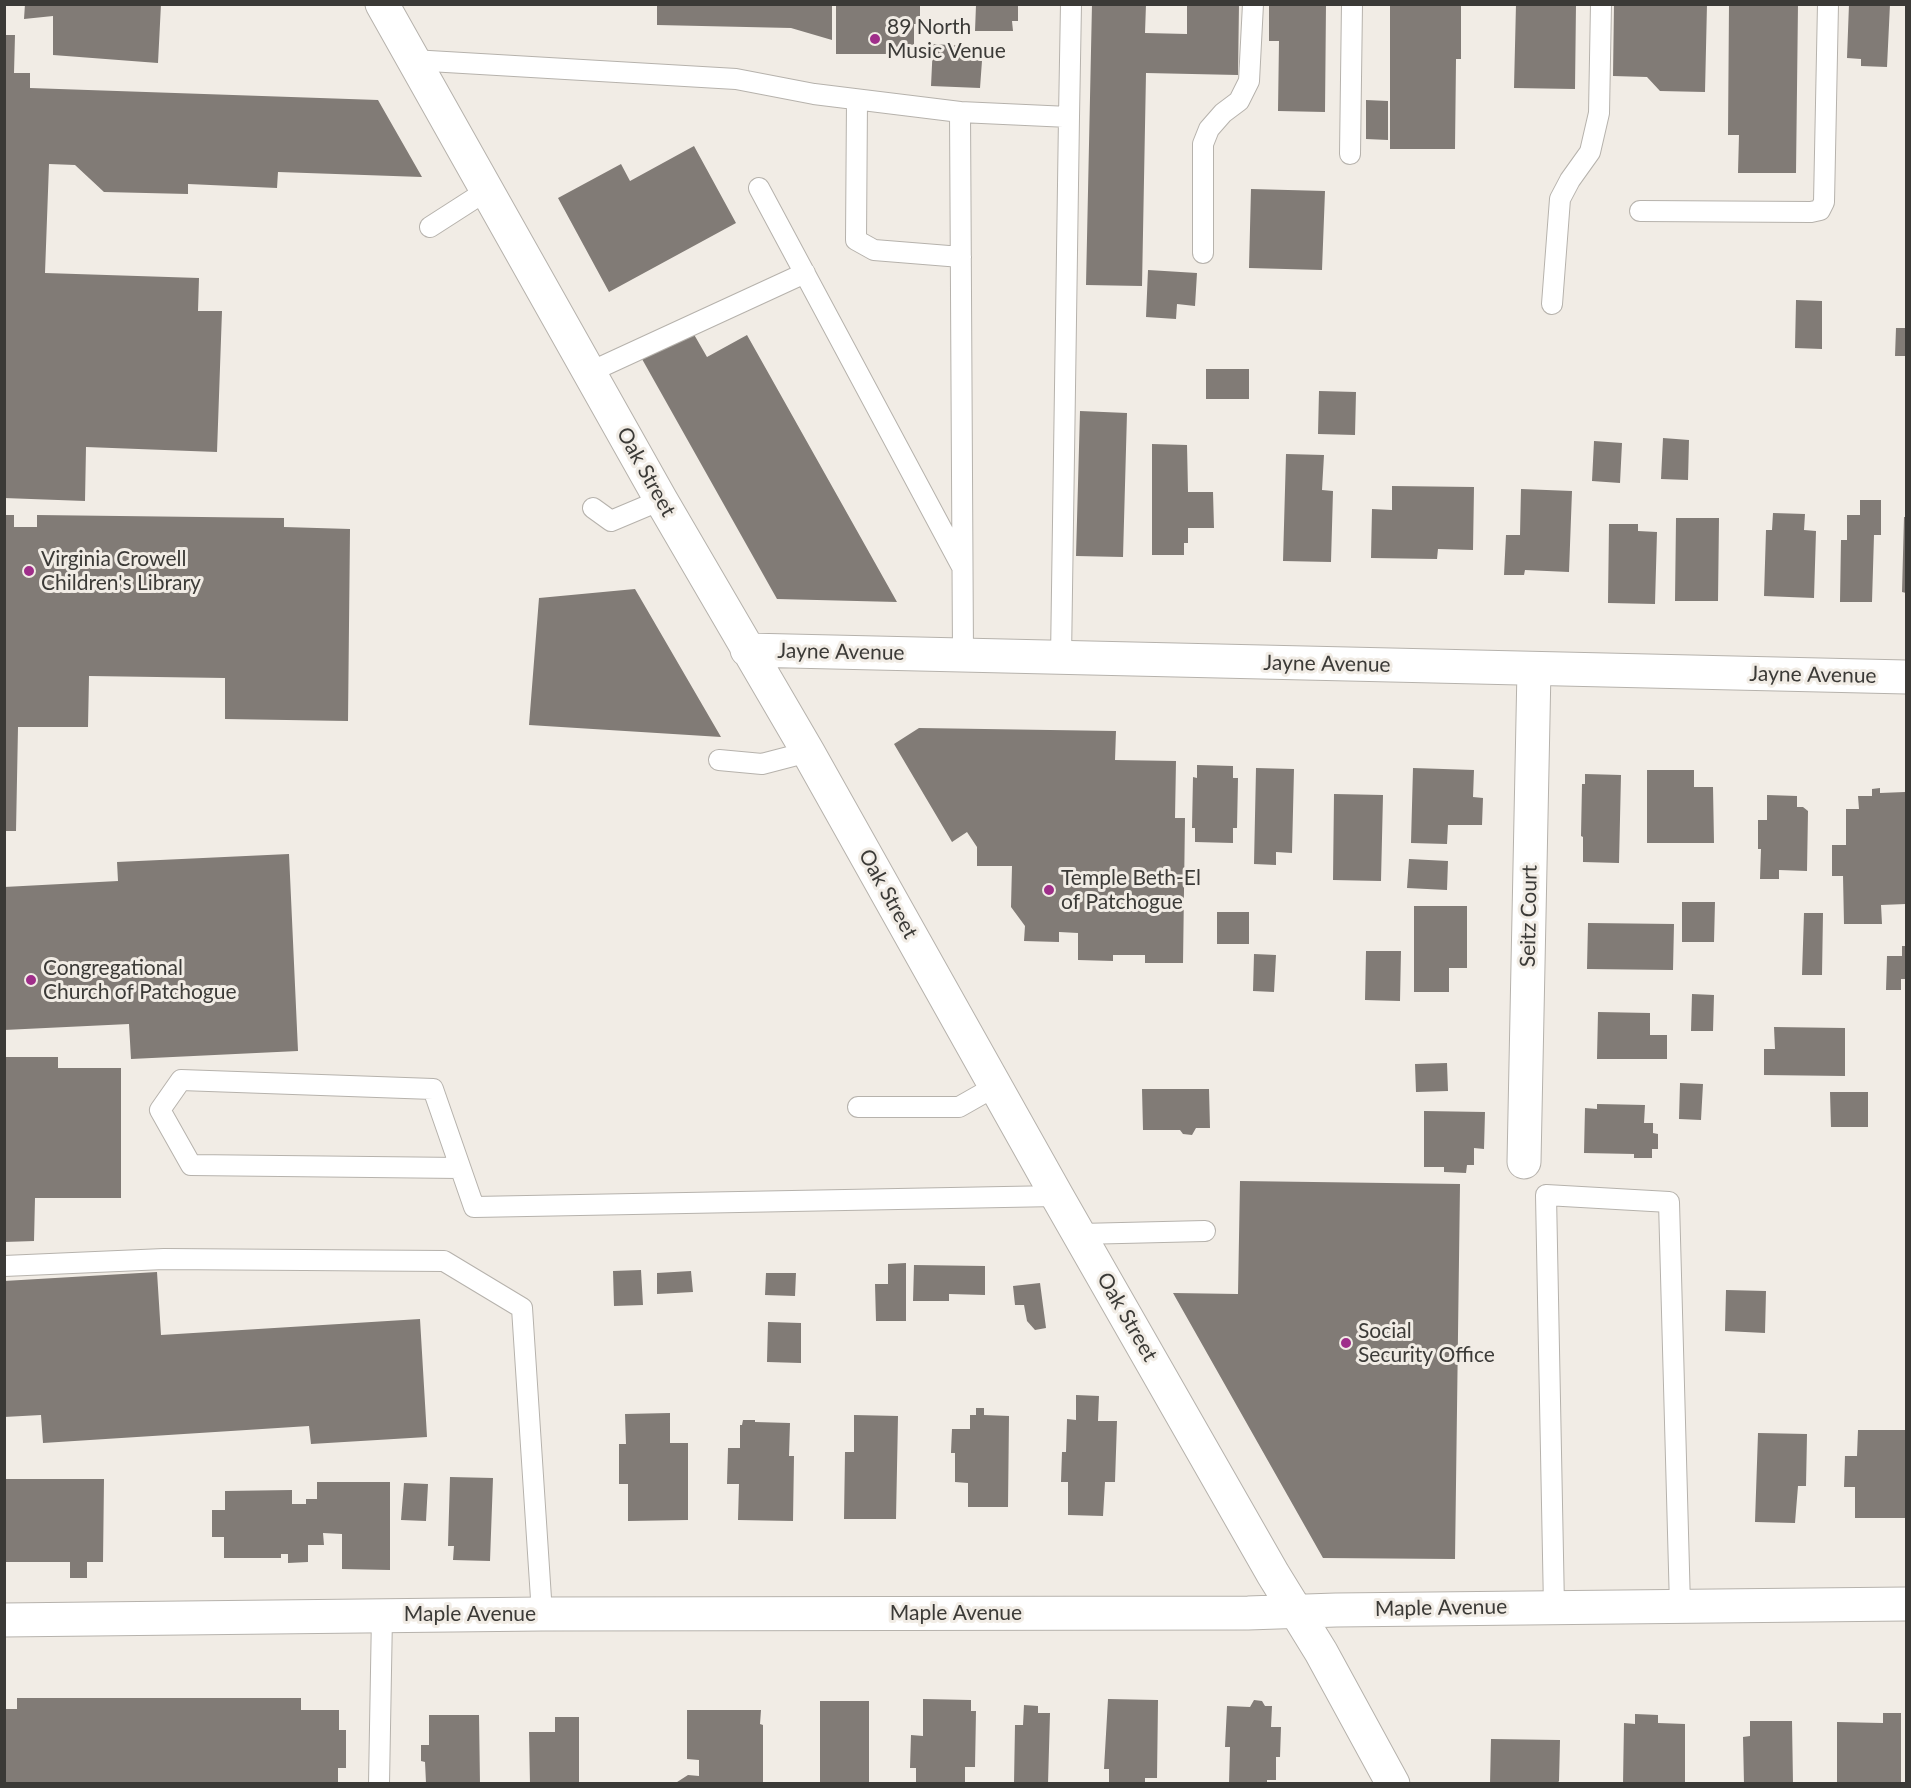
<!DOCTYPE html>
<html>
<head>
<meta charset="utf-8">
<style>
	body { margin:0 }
	#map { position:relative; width:1911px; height:1788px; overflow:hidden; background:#f1ece5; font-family:Lato,sans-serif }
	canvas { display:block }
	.frame { position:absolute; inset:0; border:6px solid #3b3a37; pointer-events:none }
</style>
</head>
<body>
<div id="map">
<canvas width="1911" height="1788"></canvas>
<div class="frame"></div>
</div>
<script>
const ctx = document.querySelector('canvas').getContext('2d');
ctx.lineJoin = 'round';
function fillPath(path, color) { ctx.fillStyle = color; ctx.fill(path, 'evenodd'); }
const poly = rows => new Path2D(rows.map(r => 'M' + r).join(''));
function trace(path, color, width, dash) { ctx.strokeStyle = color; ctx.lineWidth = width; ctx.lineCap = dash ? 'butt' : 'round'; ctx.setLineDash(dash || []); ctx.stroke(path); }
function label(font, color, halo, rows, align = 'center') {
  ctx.font = font + ' Lato,sans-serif'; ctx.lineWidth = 6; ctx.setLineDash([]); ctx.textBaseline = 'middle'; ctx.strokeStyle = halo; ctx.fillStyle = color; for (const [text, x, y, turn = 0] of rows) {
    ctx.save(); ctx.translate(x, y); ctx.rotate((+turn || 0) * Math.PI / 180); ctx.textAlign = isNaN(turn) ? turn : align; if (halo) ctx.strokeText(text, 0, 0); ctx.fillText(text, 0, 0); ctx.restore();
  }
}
fillPath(poly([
	[25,4,161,4,158,63,53,55,53,16,24,19],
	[657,4,832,4,832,40,791,28,657,25],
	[836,4,920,4,920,24,914,24,914,54,836,54],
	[1092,4,1146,4,1145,33,1187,34,1187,4,1239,4,1238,75,1146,73,1142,286,1086,285],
	[1269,4,1326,4,1325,112,1278,111,1279,41,1269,41],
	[1390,4,1461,4,1461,59,1456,59,1455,149,1390,149],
	[1516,4,1576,4,1575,89,1514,88],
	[1614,4,1707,4,1705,92,1660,91,1647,77,1613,76],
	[1729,4,1798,4,1796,173,1738,173,1739,135,1728,135],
	[1849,4,1890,4,1887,67,1861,66,1861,59,1847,58],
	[976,5,1018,5,1018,21,1012,21,1013,31,975,31],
	[4,35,15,35,14,73,30,73,30,88,378,100,422,177,278,172,277,188,188,184,188,194,104,192,75,165,49,164,45,273,199,278,198,311,222,311,217,452,86,447,85,501,4,498],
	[933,44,983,47,980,88,931,86],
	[1366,100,1388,101,1388,140,1366,139],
	[694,146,736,223,609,292,558,198,621,164,630,181],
	[1251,189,1325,191,1322,270,1249,268],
	[1148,270,1197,273,1195,306,1177,304,1176,319,1146,317],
	[1796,300,1822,301,1822,349,1795,348],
	[1896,328,1906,328,1906,356,1895,356],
	[692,331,707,357,747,335,897,602,777,599,642,359],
	[1206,369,1249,369,1249,399,1206,399],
	[1319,391,1356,392,1355,435,1318,434],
	[1080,411,1127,413,1123,557,1076,556],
	[1663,438,1689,440,1688,480,1661,479],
	[1594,441,1622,443,1620,483,1592,481],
	[1152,444,1187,445,1188,492,1213,492,1214,528,1188,528,1188,543,1184,543,1184,555,1152,555],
	[1286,454,1324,455,1322,490,1333,491,1331,562,1283,561],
	[1392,486,1474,487,1473,550,1438,549,1437,559,1371,558,1372,509,1392,510],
	[1521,489,1572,491,1569,572,1525,570,1524,575,1504,575,1506,535,1520,535],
	[1860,500,1881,500,1881,535,1874,535,1872,602,1840,602,1841,540,1847,540,1847,515,1860,515],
	[1773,513,1805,514,1804,530,1816,531,1814,598,1764,596,1766,530,1772,530],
	[4,515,14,515,14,527,37,527,37,515,284,518,284,527,350,529,348,721,225,719,225,678,89,676,88,727,18,727,16,831,4,831],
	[1904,517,1906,517,1906,593,1902,592],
	[1676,518,1719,518,1718,601,1675,601],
	[1609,524,1638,524,1638,531,1657,532,1655,604,1608,603],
	[635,589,721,737,529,725,539,598],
	[919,728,1116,731,1115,760,1176,761,1175,818,1185,818,1183,963,1145,963,1145,955,1113,955,1113,961,1078,960,1078,933,1059,932,1059,942,1024,941,1025,926,1011,907,1012,866,977,866,977,847,967,832,952,842,894,744],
	[1197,765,1233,766,1233,778,1238,778,1237,828,1233,828,1233,843,1195,842,1195,828,1192,828,1193,777,1197,778],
	[1256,768,1294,769,1292,853,1276,852,1276,865,1254,864],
	[1413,768,1474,770,1473,797,1483,798,1482,825,1448,825,1447,844,1411,843],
	[1647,770,1694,770,1694,787,1713,787,1714,843,1647,843],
	[1585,774,1621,775,1619,863,1583,862,1583,837,1581,836,1582,784,1585,784],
	[1880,788,1880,793,1905,792,1906,904,1881,905,1882,924,1844,924,1843,876,1832,876,1832,845,1846,845,1846,809,1859,809,1858,796,1872,796,1872,789],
	[1334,794,1383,795,1381,881,1333,880],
	[1767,795,1797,796,1797,807,1803,807,1808,811,1807,871,1779,870,1779,879,1760,879,1761,849,1758,849,1758,820,1767,820],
	[289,854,298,1051,131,1059,129,1024,4,1030,4,887,118,881,117,862],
	[1409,859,1448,861,1447,890,1407,888],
	[1682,902,1715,902,1714,942,1682,942],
	[1414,906,1467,906,1467,968,1449,968,1449,992,1414,992],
	[1217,912,1249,912,1249,944,1217,944],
	[1804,913,1823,913,1822,975,1802,975],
	[1588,923,1674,924,1673,970,1587,969],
	[1902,946,1906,946,1906,979,1901,979,1901,990,1886,990,1887,956,1902,956],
	[1366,951,1401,951,1400,1001,1365,1000],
	[1254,954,1276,955,1274,992,1253,991],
	[1692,994,1714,995,1713,1031,1691,1031],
	[1598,1012,1650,1013,1650,1035,1667,1035,1667,1059,1597,1059],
	[1774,1027,1845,1028,1845,1076,1764,1075,1764,1049,1775,1049],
	[4,1057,58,1057,58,1068,121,1068,121,1198,35,1198,34,1241,4,1242],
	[1447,1063,1448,1091,1416,1092,1415,1064],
	[1680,1083,1703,1084,1701,1120,1679,1119],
	[1142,1089,1209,1089,1210,1128,1196,1128,1192,1135,1183,1134,1180,1130,1143,1130],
	[1830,1092,1868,1092,1868,1127,1831,1127],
	[1597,1104,1645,1105,1644,1123,1653,1123,1653,1133,1658,1134,1658,1149,1652,1149,1652,1158,1634,1158,1634,1154,1584,1153,1585,1108,1597,1109],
	[1424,1111,1485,1112,1484,1149,1474,1148,1474,1165,1467,1165,1466,1173,1444,1172,1444,1167,1424,1167],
	[1240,1181,1460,1184,1455,1559,1323,1558,1173,1293,1238,1294],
	[906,1263,906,1321,876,1321,875,1284,888,1284,888,1264],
	[914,1265,985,1266,985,1295,949,1294,949,1301,913,1301],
	[641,1270,643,1305,614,1306,613,1271],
	[691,1271,693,1292,657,1294,657,1273],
	[157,1272,161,1335,420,1319,427,1437,311,1444,309,1426,43,1443,41,1415,4,1417,4,1281],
	[766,1273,796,1273,795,1296,765,1295],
	[1040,1283,1046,1328,1035,1330,1027,1321,1024,1305,1015,1305,1013,1286],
	[1726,1290,1766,1291,1765,1333,1725,1331],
	[768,1322,801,1323,801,1363,767,1362],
	[1076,1395,1099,1396,1098,1421,1117,1421,1115,1482,1105,1482,1103,1516,1068,1515,1068,1482,1061,1482,1062,1452,1066,1452,1067,1419,1076,1420],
	[976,1408,984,1408,984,1415,1009,1416,1008,1507,968,1507,968,1483,955,1482,955,1453,951,1453,952,1429,970,1429,970,1415,976,1415],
	[670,1413,670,1443,688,1443,688,1520,628,1521,628,1484,619,1484,619,1444,626,1444,625,1414],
	[854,1415,898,1416,896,1519,844,1519,845,1452,854,1452],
	[743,1420,755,1420,755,1422,790,1423,789,1456,794,1456,793,1521,738,1520,739,1484,727,1484,728,1448,740,1448,740,1425,742,1425],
	[1858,1430,1906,1430,1906,1518,1855,1518,1855,1487,1844,1487,1845,1456,1857,1456],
	[1758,1433,1807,1434,1806,1486,1798,1486,1795,1523,1755,1522],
	[450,1477,493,1478,490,1561,453,1560,454,1546,448,1546],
	[4,1479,104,1479,103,1562,87,1562,87,1578,70,1578,70,1562,4,1562],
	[317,1482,390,1482,390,1570,342,1569,342,1534,323,1533,324,1545,308,1545,308,1562,288,1563,288,1554,281,1554,281,1558,224,1558,224,1537,212,1537,212,1510,225,1510,225,1491,292,1490,292,1504,306,1504,306,1499,317,1499],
	[404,1483,428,1484,426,1521,401,1520],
	[17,1698,301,1698,301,1710,339,1710,339,1730,346,1730,346,1768,338,1768,338,1784,4,1784,4,1709,17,1709],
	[923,1699,971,1700,971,1711,976,1711,975,1767,965,1767,965,1784,916,1784,916,1768,910,1768,911,1735,923,1736],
	[1108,1699,1158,1700,1157,1778,1145,1778,1145,1784,1109,1784,1109,1769,1104,1769],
	[1254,1700,1262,1701,1265,1706,1272,1706,1271,1727,1281,1727,1280,1757,1276,1757,1276,1780,1267,1780,1267,1784,1229,1784,1230,1747,1225,1747,1227,1706,1250,1707],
	[820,1701,869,1701,869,1784,820,1784],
	[1024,1705,1038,1706,1038,1713,1050,1713,1048,1784,1014,1784,1015,1725,1023,1725],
	[687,1710,761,1710,760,1724,763,1725,763,1784,674,1784,688,1775,699,1776,699,1760,687,1759],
	[1883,1713,1901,1713,1901,1784,1837,1784,1837,1722,1883,1723],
	[1635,1714,1658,1715,1658,1723,1685,1724,1685,1784,1623,1784,1624,1723,1635,1724],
	[429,1715,479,1715,480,1784,426,1783,425,1762,421,1761,421,1745,429,1745],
	[555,1717,579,1717,579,1784,530,1784,529,1732,555,1732],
	[1750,1721,1792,1721,1793,1784,1744,1784,1743,1737,1750,1736],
	[1491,1739,1560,1740,1559,1781,1557,1784,1490,1784]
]), '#817b76');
const service = poly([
	[412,60,736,79,814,94,960,112],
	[857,100,856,240,874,250,961,257],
	[1350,154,1352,4],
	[759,188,961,565],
	[1640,211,1811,212,1820,210,1824,202,1828,4],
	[430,227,486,191],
	[1203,253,1203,144,1209,129,1223,113,1239,101,1249,81,1253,4],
	[1552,304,1560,199,1570,180,1590,152,1599,113,1601,4],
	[590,372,805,273],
	[593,508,611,521,661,500],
	[963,655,960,112,1069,117,1071,4],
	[1061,658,1069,117],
	[719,760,762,764,808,752],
	[858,1107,959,1107,996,1086],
	[460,1168,191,1165,160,1110,181,1080,433,1089,474,1207,1057,1196],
	[1080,1234,1205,1231],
	[4,1266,164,1259,444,1261,522,1308,542,1614],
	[1554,1607,1546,1195,1669,1202,1680,1606],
	[379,1784,382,1615]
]);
const minor = poly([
	[382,4,661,500,808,752,1057,1196,1273,1574,1321,1652,1393,1784],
	[747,650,1906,677],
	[1524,1162,1534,669],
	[4,1620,542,1614,1248,1613,1336,1610,1906,1604]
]);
trace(service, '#b6b2ac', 22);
trace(minor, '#b6b2ac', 35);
trace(service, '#fff', 20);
trace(minor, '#fff', 33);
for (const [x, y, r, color] of [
	[875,39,6,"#9f2e8a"],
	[29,571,6,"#9f2e8a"],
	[1049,890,6,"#9f2e8a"],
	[31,980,6,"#9f2e8a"],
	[1346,1343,6,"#9f2e8a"]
]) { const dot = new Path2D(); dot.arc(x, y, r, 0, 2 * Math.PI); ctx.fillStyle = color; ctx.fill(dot); trace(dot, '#f1ece5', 2); }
label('21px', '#3b3a37', '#f1ece5', [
	["89 North",887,27],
	["Music Venue",887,51],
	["Virginia Crowell",41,559],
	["Children's Library",41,583],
	["Temple Beth-El",1061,878],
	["of Patchogue",1061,902],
	["Congregational",43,968],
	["Church of Patchogue",43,992],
	["Social",1358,1331],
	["Security Office",1358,1355]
], 'left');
label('21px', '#3b3a37', '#f1ece5', [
	["Oak Street",646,472,61],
	["Jayne Avenue",841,652,1],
	["Jayne Avenue",1327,664,1],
	["Jayne Avenue",1813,675,1],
	["Oak Street",888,894,61],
	["Seitz Court",1529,916,-89],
	["Oak Street",1127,1317,60],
	["Maple Avenue",1441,1608,-1],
	["Maple Avenue",956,1613],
	["Maple Avenue",470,1614]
]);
</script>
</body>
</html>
